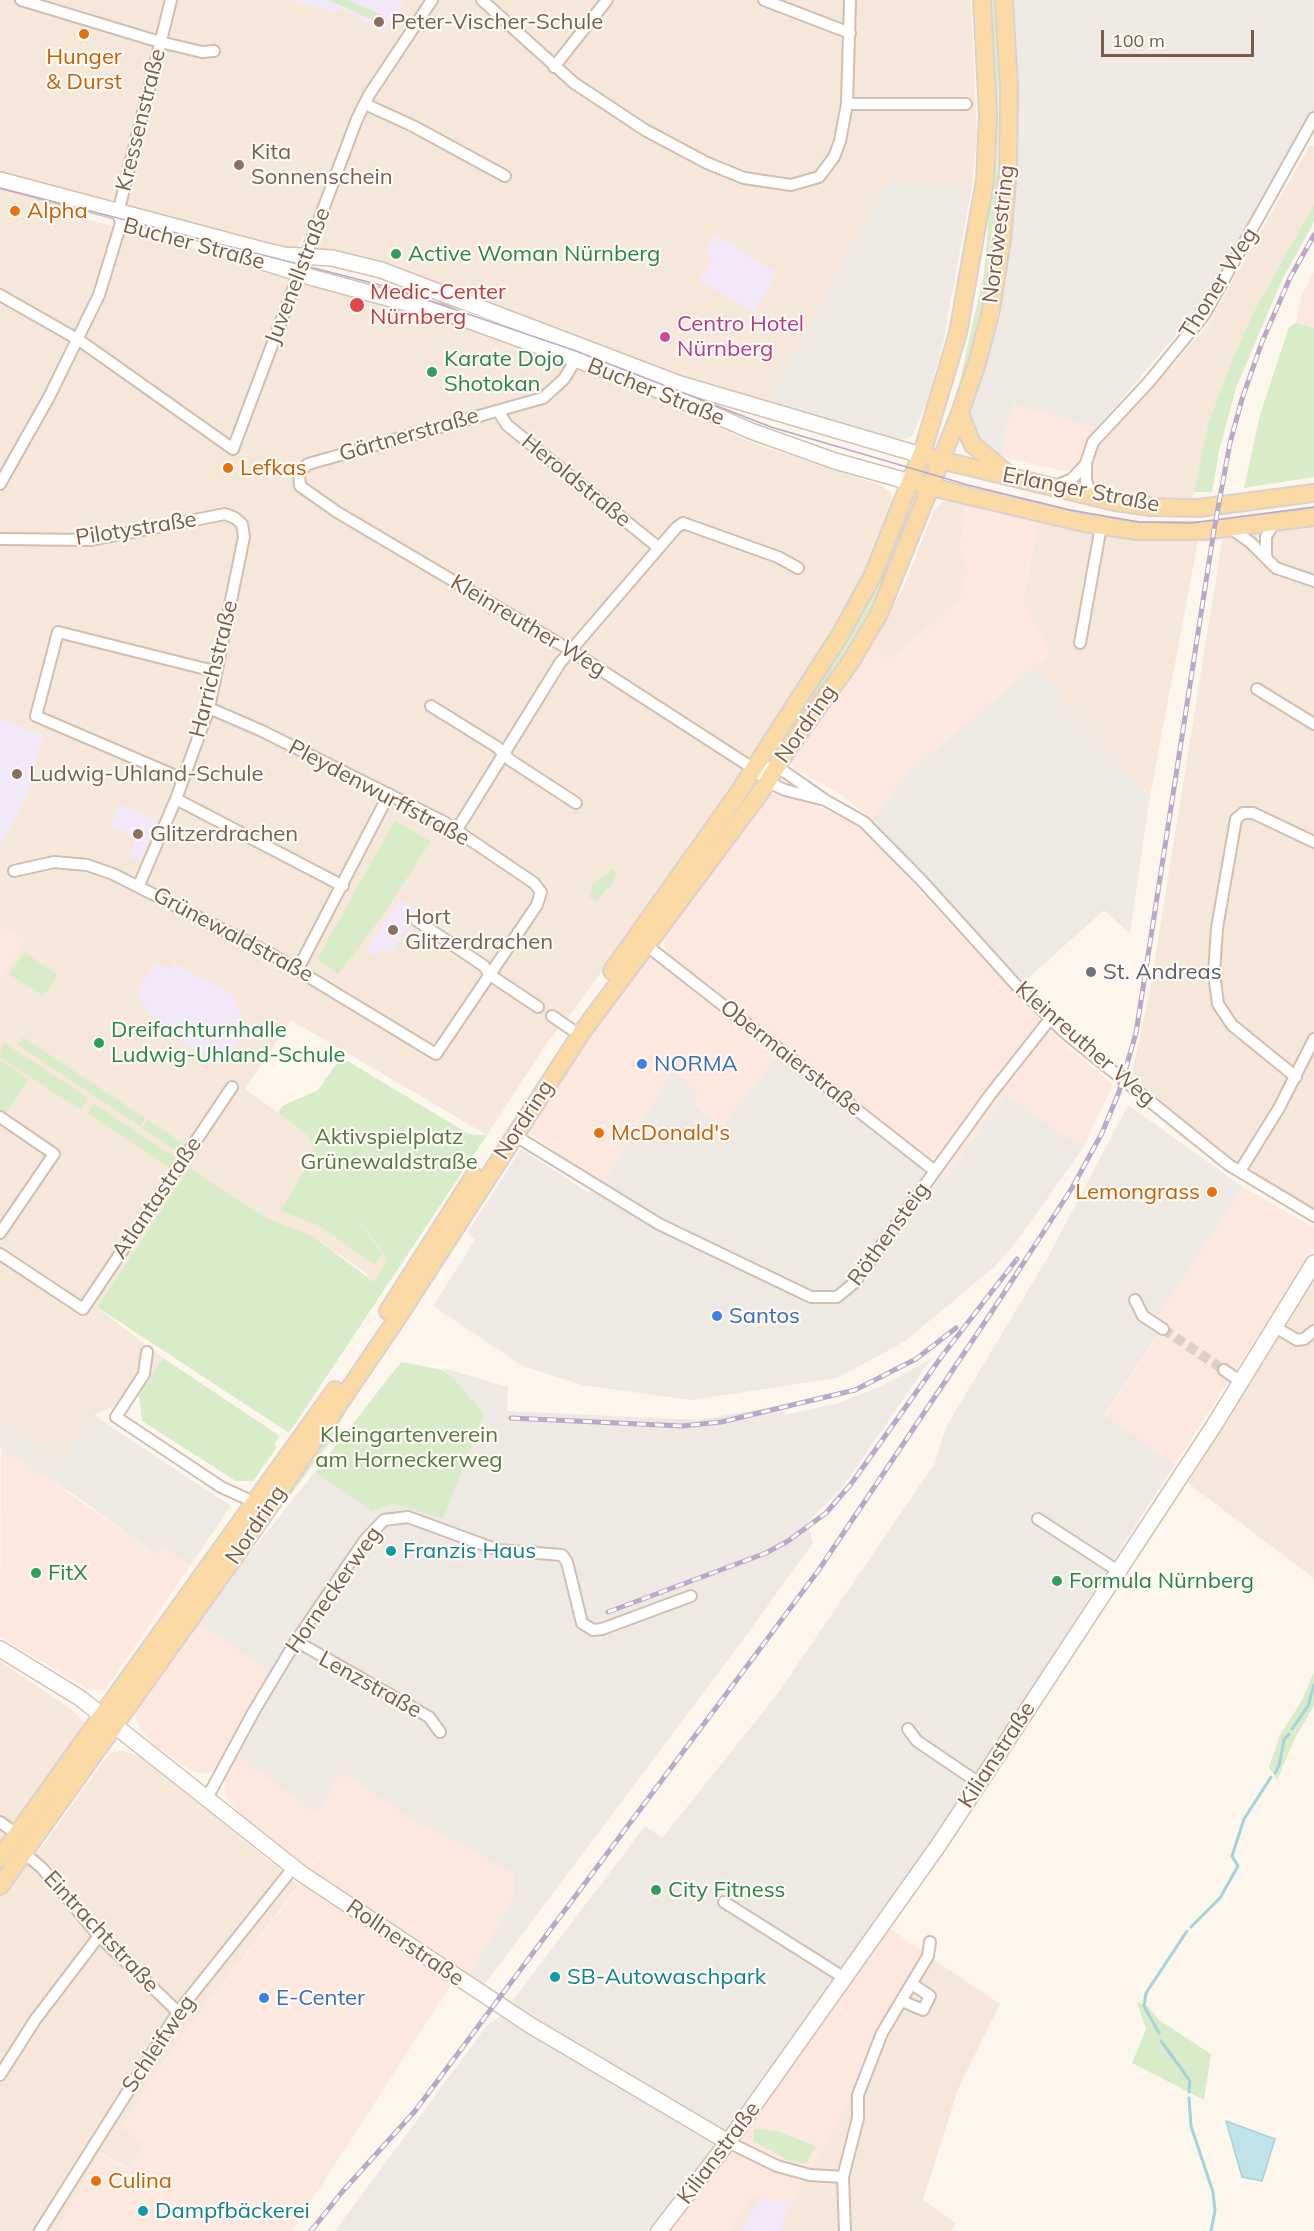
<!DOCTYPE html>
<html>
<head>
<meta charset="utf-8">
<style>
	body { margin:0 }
	#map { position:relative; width:1314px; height:2231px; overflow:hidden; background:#fdf6ec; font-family:Mulish,sans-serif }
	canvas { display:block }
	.scale { position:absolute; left:1101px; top:30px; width:153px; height:27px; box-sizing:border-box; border:3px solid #7a5c4d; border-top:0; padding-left:8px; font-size:18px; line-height:21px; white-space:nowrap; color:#7a5c4d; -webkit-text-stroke:4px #fffaf3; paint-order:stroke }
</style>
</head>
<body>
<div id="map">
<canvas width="1314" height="2231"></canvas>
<div class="scale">100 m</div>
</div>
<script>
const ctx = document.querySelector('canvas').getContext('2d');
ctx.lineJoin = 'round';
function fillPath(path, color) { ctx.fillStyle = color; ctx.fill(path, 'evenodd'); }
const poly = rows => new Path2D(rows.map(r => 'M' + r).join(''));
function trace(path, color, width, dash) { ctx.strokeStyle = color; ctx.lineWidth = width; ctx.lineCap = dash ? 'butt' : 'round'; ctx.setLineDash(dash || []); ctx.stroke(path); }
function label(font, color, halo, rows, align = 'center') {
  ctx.font = font + ' Mulish,sans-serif'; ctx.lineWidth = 4.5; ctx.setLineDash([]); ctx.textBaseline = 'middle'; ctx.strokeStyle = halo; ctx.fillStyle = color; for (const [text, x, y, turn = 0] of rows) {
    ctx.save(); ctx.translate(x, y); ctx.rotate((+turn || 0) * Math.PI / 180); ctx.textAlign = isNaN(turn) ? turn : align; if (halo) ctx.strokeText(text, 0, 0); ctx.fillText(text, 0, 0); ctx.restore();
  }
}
fillPath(poly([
	[0,0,291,0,338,12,341,7,384,32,404,0,427,0,362,98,315,219,297,248,293,250,73,195,68,214,453,319,633,386,691,411,734,435,761,446,880,485,890,492,894,504,850,607,757,751,577,1006,547,1043,487,1135,291,1020,245,1089,307,1134,320,1167,388,1259,374,1282,363,1271,311,1235,269,1219,189,1168,97,1307,163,1358,139,1395,94,1415,62,1460,0,1419,0,978,24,941,0,926],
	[436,0,971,0,977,135,972,186,890,181,845,257,843,266,767,404,694,382,318,248,317,238,375,94],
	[1310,145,1314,147,1314,204,1254,311,1233,357,1208,424,1193,497,1149,498,1095,488,1090,480,1095,451,1101,437,1175,363,1207,326],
	[956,499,967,501,960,547,969,571,959,601,887,662,871,644,903,589,934,510,943,502],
	[1038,519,1143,539,1198,541,1150,796,1033,667,1050,653,1023,602],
	[1314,522,1314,1218,1185,1140,1128,1092,1150,990,1223,535],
	[1314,1276,1314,1578,1188,1483],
	[0,1661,71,1709,86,1724,0,1844],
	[124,1751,142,1757,299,1885,166,2058,122,2128,145,2144,129,2168,100,2153,58,2231,0,2231,0,1897,44,1844,105,1759,113,1752],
	[927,1955,1000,2004,958,2089,923,2200,956,2223,951,2231,728,2231,750,2196,849,2102,891,2008]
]), '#f5e8da');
fillPath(poly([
	[1314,272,1314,328,1296,323,1302,294],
	[1013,404,1097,428,1087,441,1079,467,1068,472,1000,456],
	[967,501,1038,519,1023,601,1050,653,909,772,872,819,839,793,793,768,792,756,871,644,887,662,959,601,969,571,960,547],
	[772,794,789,796,821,808,847,820,868,835,1029,1009,1070,1049,1113,1084,1083,1148,1005,1094,944,1180,778,1054,722,1126,692,1103,700,1093,672,1073,602,1184,531,1135,529,1125,569,1063,645,959,657,960,717,1006,724,999,669,955,664,946,664,937,764,798],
	[0,926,24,941,0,978],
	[1243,1187,1314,1228,1314,1249,1175,1464,1104,1416,1160,1333,1151,1327],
	[1,1445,155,1554,161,1547,190,1566,105,1690,90,1690,0,1637],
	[192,1626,213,1633,267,1670,263,1709,237,1757,342,1772,406,1815,514,1874,514,1896,469,1975,452,1983,292,2231,58,2231,100,2153,119,2165,129,2167,145,2144,122,2128,166,2058,311,1871,244,1818,225,1796,224,1782,214,1771,202,1774,191,1770,155,1746,138,1726,135,1709],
	[881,1922,927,1955,891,2008,849,2102,790,2205,750,2196,728,2231,658,2231]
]), '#fde8e0');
fillPath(poly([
	[1012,0,1314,0,1314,112,1218,285,1097,428,1013,404,1000,456,977,439,971,413,988,354],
	[890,181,972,186,943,343,928,399,912,436,897,441,767,404,842,266,844,257],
	[1033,667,1150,796,1130,934,1104,910,1024,982,872,819,909,772],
	[778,1054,944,1180,1005,1094,1083,1148,1015,1244,993,1268,905,1341,837,1378,691,1400,582,1385,523,1366,433,1306,475,1240,467,1233,521,1149,589,1193,602,1184,672,1072,700,1092,693,1103,722,1126],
	[1128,1105,1243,1187,1152,1326,1160,1332,1104,1415,1175,1464,886,1916,658,2231,335,2231,488,2024,501,2016,645,1826,662,1838,778,1693,935,1463,946,1427,1048,1257],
	[931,1359,842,1488,808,1522,813,1543,729,1659,484,1985,469,1975,514,1896,514,1874,405,1815,342,1772,317,1813,237,1756,263,1709,267,1670,213,1633,192,1626,315,1472,372,1512,394,1504,443,1519,451,1376,443,1368,508,1387,507,1411,699,1420,783,1405,785,1415,839,1403,882,1386],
	[94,1415,231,1506,190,1566,162,1547,156,1555,83,1501,0,1447,0,1419,62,1459]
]), '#efe9e4');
fillPath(poly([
	[291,0,404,0,384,32,341,7,338,12],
	[716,235,777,273,754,312,699,280,713,260,706,251],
	[0,718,43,736,28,794,0,846],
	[121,805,157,820,140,862,129,857,136,839,110,826],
	[400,900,419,910,390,954,382,949,376,957,366,950],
	[156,963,171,969,174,963,232,994,247,1029,220,1066,162,1028,151,1016,137,993],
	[762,2198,790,2205,785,2214,782,2231,741,2231]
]), '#f3e8fa');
fillPath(poly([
	[328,0,348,0,382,15,379,23],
	[986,0,994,0,999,62,997,192,983,300,961,390,958,389,984,273,989,213,992,116],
	[1314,204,1314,222,1282,280,1236,388,1219,451,1212,492,1194,492,1208,424,1233,357,1254,311],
	[1296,323,1314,328,1314,477,1244,488,1260,415,1289,327],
	[906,505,913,508,869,616,859,635,793,733,790,731,855,628],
	[395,821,431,841,378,922,338,974,317,959],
	[613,869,617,873,611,885,596,901,589,897,593,884],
	[24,952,58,975,43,996,9,974],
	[23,1037,145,1118,140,1126,18,1045],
	[3,1042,88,1098,81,1110,0,1057],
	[341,1057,469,1134,487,1135,289,1433,97,1307,189,1168,269,1219,311,1235,374,1282,388,1259,350,1208,382,1254,374,1264,318,1225,281,1211,307,1166,320,1166,307,1134,278,1113,282,1106,318,1090],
	[0,1060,29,1079,6,1113,0,1109],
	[94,1103,179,1160,172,1170,88,1113],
	[148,1120,187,1146,181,1154,142,1128],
	[163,1358,280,1436,274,1444,277,1447,253,1481,236,1481,142,1421,139,1395],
	[401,1362,443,1370,451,1376,484,1414,443,1519,394,1504,372,1512,315,1472],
	[351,1395,352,1400,327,1446,263,1532,259,1529],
	[1314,1672,1314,1706,1296,1736,1277,1780,1269,1767,1280,1735,1301,1702],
	[1137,2002,1148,2006,1159,2020,1211,2054,1204,2100,1132,2063,1146,2029],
	[754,2129,777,2131,816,2146,806,2164,789,2161,753,2141]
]), '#d8ecc9');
const water = poly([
	[1226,2121,1275,2139,1262,2181,1242,2177,1226,2121]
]);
fillPath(water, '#bfe3e8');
trace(water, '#a5d3da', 1.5);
trace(poly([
	[1292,1729,1308,1706,1314,1685],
	[1275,1773,1279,1766,1284,1740,1289,1734],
	[1191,1927,1220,1898,1238,1866,1232,1856,1244,1819,1271,1777],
	[1159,2033,1144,2006,1146,1993,1187,1931],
	[1161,2041,1190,2081,1189,2092],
	[1189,2098,1191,2126,1213,2192,1215,2211,1211,2231]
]), '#a5d3da', 3);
trace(poly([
	[1163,1329,1224,1370]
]), '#dcd0c4', 10, [10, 5]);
const street = poly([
	[21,0,160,42,202,52,214,51],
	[482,0,574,83,645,130,707,163,744,178,791,185,819,177,834,157,840,141,847,104,850,0],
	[764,0,850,33],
	[554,67,607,0],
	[365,104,413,126,505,176],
	[847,104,966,104],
	[0,295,79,340,233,449,357,119,369,95,432,0],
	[578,356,564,379,543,398,308,464,299,472,300,486,337,512,570,650,754,769,768,782,785,790,825,800],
	[498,411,507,425,659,548],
	[0,484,49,397,99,295,121,223,118,213,171,0],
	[1053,487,1072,479,1086,464],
	[1092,496,1086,481,1086,463,1093,442,1148,383,1204,315,1314,118],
	[1230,528,1250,542,1276,568,1314,581],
	[0,539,91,540,225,514,235,518,242,524,244,537,209,708,176,799,139,885],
	[1266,558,1266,537,1274,522],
	[1080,643,1101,526],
	[1257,689,1314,724],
	[431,706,497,747,510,760,576,803],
	[754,769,776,767,782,770,825,800,864,822,923,882,1018,987,1064,1032,1229,1165,1314,1216],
	[183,779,36,716,58,632,214,671],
	[176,799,343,886],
	[456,831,560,663,676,528,683,523,778,557,798,568],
	[14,871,54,862,87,865,113,874,271,954,436,1054,537,905,541,892,534,883,444,822,262,731,209,708],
	[416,920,484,966,490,975,538,1007],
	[646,945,935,1171],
	[298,969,389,794],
	[552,1016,571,1029],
	[1296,1077,1232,1025,1218,1004,1214,973,1217,928,1236,819,1243,813,1253,813,1314,842],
	[0,1117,54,1154,0,1233],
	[514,1135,659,1224,811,1297,837,1297,854,1283,990,1095,1050,1019],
	[1240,1171,1279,1108,1314,1039],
	[0,1254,83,1309,232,1087],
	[1135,1300,1143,1316,1163,1329],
	[1275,1327,1297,1340,1304,1339,1314,1331],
	[147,1352,144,1374,116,1417,221,1487,256,1503],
	[1224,1370,1241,1382],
	[1038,1519,1118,1571],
	[296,1641,429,1717,440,1732],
	[908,1729,917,1741,979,1783],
	[207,1798,254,1711,296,1641,365,1540,384,1520,408,1517,498,1550,562,1555,567,1562,582,1623,593,1630,602,1629,691,1596],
	[0,1822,17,1834],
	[24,1853,42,1868,99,1936,178,2012],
	[724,1902,846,1979],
	[902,2001,923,2010,930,1996,912,1984],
	[0,2075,35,2020,99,1936],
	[728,2142,777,2166,810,2175,843,2177],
	[40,2231,178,2012,293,1868],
	[845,2231,843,2177,858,2118,858,2095,882,2033,928,1956,930,1942]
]);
const secondary = poly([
	[0,180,259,249,284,255,332,258,381,270,680,384,921,455],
	[238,254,314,278,462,318,649,386,751,431,835,461,910,482],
	[0,1649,80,1698,302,1874,530,2025,728,2142],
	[659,2231,728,2142,940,1843,1213,1427,1314,1263]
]);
const primary = poly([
	[960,413,972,444,1009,475],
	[932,458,1115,502,1151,507,1199,508,1314,493],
	[923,485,1084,523,1137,531,1203,531,1314,517],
	[612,971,739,792,840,635,873,575,923,450,958,333,985,180,988,114,982,0],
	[388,1311,474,1176],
	[0,1858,335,1390],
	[0,1886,243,1545,394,1323,582,1032,760,793,790,746,850,663,879,614,960,413,978,360,991,310,1002,240,1008,170,1009,88,1004,0]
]);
trace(street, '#d1beb0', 14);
trace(secondary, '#d6c0b0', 18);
trace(primary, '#dad1cd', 20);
trace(street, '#fff', 10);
trace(secondary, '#fff', 15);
trace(primary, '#fbd9a5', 16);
trace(poly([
	[0,188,392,288,576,351,771,427,968,485,1070,510,1139,522,1191,523,1314,507]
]), '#b9a8c9', 1.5);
const rail = poly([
	[511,1418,682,1426,721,1422,855,1390,916,1359,956,1328],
	[608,1612,766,1553,788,1541,826,1513,851,1484,942,1356,1017,1259],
	[311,2231,342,2192,415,2111,818,1571,991,1313,1072,1188,1102,1133,1119,1092,1136,1033,1214,530,1230,443,1242,399,1262,342,1290,278,1314,235]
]);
trace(rail, '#b9a8c9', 5);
trace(rail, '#fffaf3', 3, [9]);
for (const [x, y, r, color] of [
	[379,22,6,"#8d6e63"],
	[84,34,6,"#e8710a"],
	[239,165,6,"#8d6e63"],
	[15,211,6,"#e8710a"],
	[396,254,6,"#2e9e5b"],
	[357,305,8,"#e0444e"],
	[665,337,6,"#d1479c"],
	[432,372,6,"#2e9e5b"],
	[228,468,6,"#e8710a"],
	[17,774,6,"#8d6e63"],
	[138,834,6,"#8d6e63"],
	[393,930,6,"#8d6e63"],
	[1091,972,6,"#6b7280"],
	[99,1043,6,"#2e9e5b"],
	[642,1064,6,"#3f7fe0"],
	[599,1133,6,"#e8710a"],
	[1212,1192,6,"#e8710a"],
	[717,1316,6,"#3f7fe0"],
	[391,1551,6,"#0f9aa8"],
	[36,1573,6,"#2e9e5b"],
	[1057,1581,6,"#2e9e5b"],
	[656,1890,6,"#2e9e5b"],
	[555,1977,6,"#0f9aa8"],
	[264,1998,6,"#3f7fe0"],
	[96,2181,6,"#e8710a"],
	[143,2211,6,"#0f9aa8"]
]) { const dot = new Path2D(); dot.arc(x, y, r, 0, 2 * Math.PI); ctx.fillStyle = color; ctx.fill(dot); trace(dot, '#fffaf3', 2); }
label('22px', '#785e54', '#fffaf3', [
	["Peter-Vischer-Schule",391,22],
	["Kita",251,152],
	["Sonnenschein",251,177],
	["Ludwig-Uhland-Schule",29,774],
	["Glitzerdrachen",150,834],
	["Hort",405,917],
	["Glitzerdrachen",405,942]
], 'left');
label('22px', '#c56008', '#fffaf3', [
	["Hunger",84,57,"center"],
	["& Durst",84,82,"center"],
	["Alpha",27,211],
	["Lefkas",240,468],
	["McDonald's",611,1133],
	["Lemongrass",1200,1192,"right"],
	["Culina",108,2181]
], 'left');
label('22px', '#7a5c4d', '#fffaf3', [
	["Kressenstraße",141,120,-76],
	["Nordwestring",999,234,-83],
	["Bucher Straße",194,244,15],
	["Juvenellstraße",298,276,-69],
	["Thoner Weg",1219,283,-58],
	["Bucher Straße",656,392,22],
	["Gärtnerstraße",409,435,-16],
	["Heroldstraße",576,481,39],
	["Erlanger Straße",1081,490,11],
	["Pilotystraße",136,529,-9],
	["Kleinreuther Weg",528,626,31],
	["Harrichstraße",214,669,-76],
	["Nordring",806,724,-55],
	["Pleydenwurffstraße",379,793,28],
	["Grünewaldstraße",233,935,28],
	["Kleinreuther Weg",1085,1044,41],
	["Obermaierstraße",791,1058,38],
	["Nordring",524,1120,-57],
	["Atlantastraße",157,1198,-56],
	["Röthensteig",889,1234,-54],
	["Nordring",256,1525,-56],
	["Horneckerweg",334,1590,-55],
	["Lenzstraße",370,1685,29],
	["Kilianstraße",997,1755,-57],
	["Eintrachtstraße",101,1932,47],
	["Rollnerstraße",405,1943,34],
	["Schleifweg",159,2044,-56],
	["Kilianstraße",719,2153,-53]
]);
label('22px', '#27864d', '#fffaf3', [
	["Active Woman Nürnberg",408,254],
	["Karate Dojo",444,359],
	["Shotokan",444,384],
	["Dreifachturnhalle",111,1030],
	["Ludwig-Uhland-Schule",111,1055],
	["FitX",48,1573],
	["Formula Nürnberg",1069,1581],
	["City Fitness",668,1890]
], 'left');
label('22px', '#be3a42', '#fffaf3', [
	["Medic-Center",370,292],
	["Nürnberg",370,317]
], 'left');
label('22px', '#b23c85', '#fffaf3', [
	["Centro Hotel",677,324],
	["Nürnberg",677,349]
], 'left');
label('22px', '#5b616d', '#fffaf3', [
	["St. Andreas",1103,972]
], 'left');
label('22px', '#366cbe', '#fffaf3', [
	["NORMA",654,1064],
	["Santos",729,1316],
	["E-Center",276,1998]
], 'left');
label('22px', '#537a41', '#fffaf3', [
	["Aktivspielplatz",389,1137],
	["Grünewaldstraße",389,1162],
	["Kleingartenverein",409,1435],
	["am Horneckerweg",409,1460]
]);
label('22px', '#0d838f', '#fffaf3', [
	["Franzis Haus",403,1551],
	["SB-Autowaschpark",567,1977],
	["Dampfbäckerei",155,2211]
], 'left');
</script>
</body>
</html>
